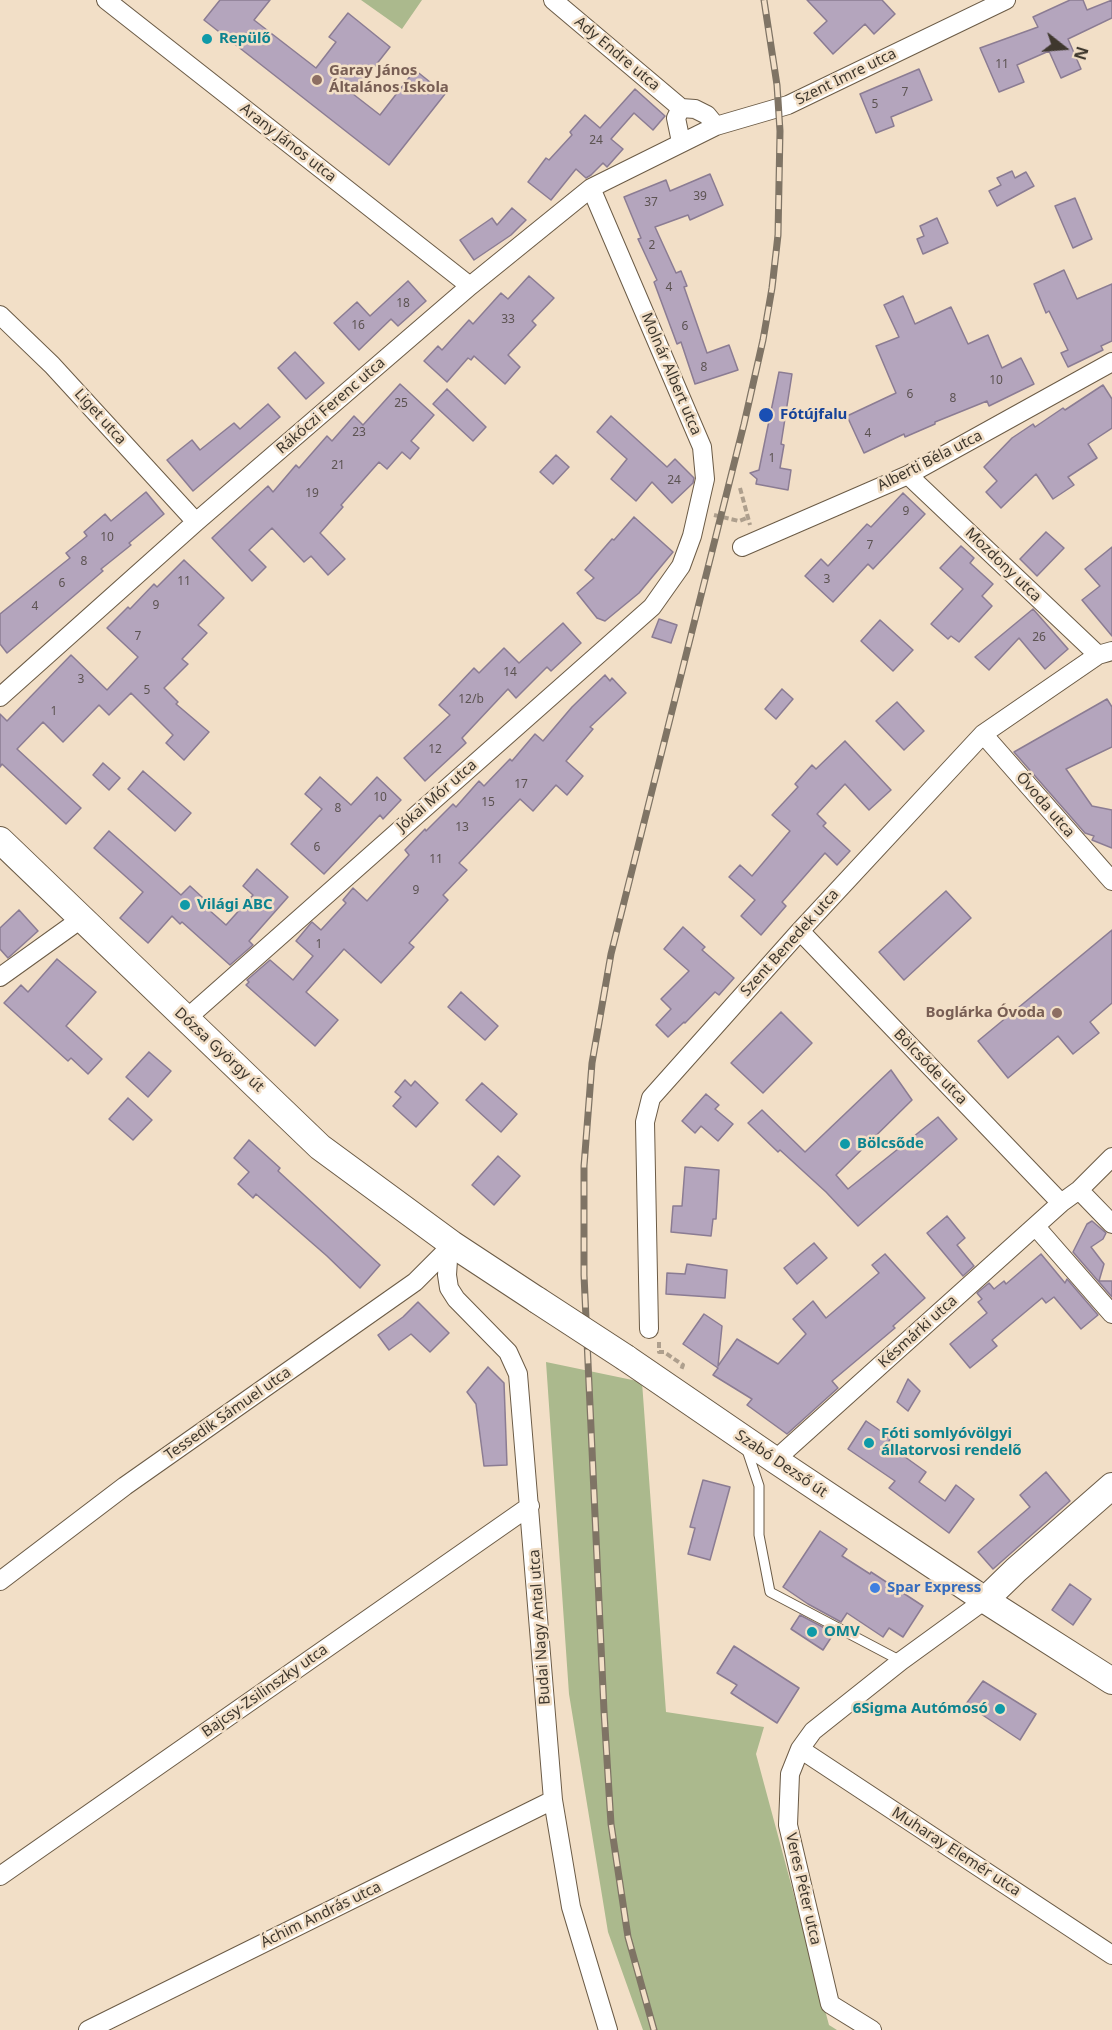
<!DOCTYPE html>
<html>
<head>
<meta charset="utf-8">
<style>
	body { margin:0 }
	#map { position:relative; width:1112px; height:2030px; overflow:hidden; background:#f2dfc7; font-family:"Noto Sans",sans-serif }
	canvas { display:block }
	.north { position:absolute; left:1034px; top:18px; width:60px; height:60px; -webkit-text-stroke:4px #f2dfc7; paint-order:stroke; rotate:107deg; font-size:16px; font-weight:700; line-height:24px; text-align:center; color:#3f382e }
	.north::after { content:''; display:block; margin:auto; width:21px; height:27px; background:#3f382e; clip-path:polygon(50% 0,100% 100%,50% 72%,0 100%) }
</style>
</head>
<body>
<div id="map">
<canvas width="1112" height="2030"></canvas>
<div class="north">N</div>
</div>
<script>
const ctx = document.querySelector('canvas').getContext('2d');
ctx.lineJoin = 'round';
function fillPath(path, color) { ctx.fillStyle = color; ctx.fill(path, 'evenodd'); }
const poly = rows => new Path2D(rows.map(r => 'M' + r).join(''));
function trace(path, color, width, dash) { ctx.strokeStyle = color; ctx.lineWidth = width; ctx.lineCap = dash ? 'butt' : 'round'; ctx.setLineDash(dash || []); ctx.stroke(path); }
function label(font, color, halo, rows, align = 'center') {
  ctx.font = font + ' "Noto Sans",sans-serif'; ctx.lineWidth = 5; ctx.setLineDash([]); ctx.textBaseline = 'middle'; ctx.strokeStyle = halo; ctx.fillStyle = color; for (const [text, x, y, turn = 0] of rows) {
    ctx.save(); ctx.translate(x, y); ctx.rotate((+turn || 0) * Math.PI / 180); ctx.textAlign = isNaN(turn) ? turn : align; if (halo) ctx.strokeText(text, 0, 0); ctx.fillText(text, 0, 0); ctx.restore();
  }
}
fillPath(poly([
	[361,0,422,0,402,29],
	[546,1362,642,1382,666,1712,764,1727,756,1754,829,2025,837,2030,643,2030,608,1932,569,1694]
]), '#abb98d');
const building = poly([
	[220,0,270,0,254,20,316,68,336,42,329,37,348,13,390,47,353,94,380,115,415,70,445,94,389,165,204,20,220,0],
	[807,0,882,0,895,14,874,34,865,24,833,54,814,33,827,21,807,0],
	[1070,0,1083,0,1087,10,1112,0,1112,18,1068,39,1081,69,1061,78,1049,51,1017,65,1024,82,999,92,980,48,1038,27,1033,17,1070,0],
	[919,69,932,100,891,117,894,126,876,133,860,94,919,69],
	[635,89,665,116,653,130,634,113,611,139,623,149,607,167,603,163,591,175,586,178,576,169,551,200,528,182,546,158,549,160,572,135,570,132,585,115,600,128,635,89],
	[1012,171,1015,178,1026,172,1034,186,997,206,989,191,1001,185,997,178,1012,171],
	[710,174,723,205,690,220,688,215,655,227,676,273,681,271,687,286,684,287,707,353,729,345,738,370,695,384,681,342,677,344,654,282,657,280,638,239,641,238,624,197,666,180,670,191,710,174],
	[1075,198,1092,239,1073,248,1055,206,1075,198],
	[512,208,526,220,511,235,474,260,460,240,492,218,497,225,512,208],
	[937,218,948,243,923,254,917,239,924,236,920,226,937,218],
	[1064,270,1077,299,1112,284,1112,341,1101,346,1103,350,1068,367,1061,353,1068,350,1049,311,1046,313,1034,284,1064,270],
	[529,276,554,298,532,321,536,325,508,355,520,367,505,384,474,356,471,360,468,358,447,382,424,361,438,346,442,350,469,320,473,324,501,293,508,299,529,276],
	[408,281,426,301,398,326,391,319,359,350,334,323,357,302,370,316,408,281],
	[903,296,915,324,951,307,968,344,988,335,1002,368,1021,358,1034,384,989,406,987,401,935,422,935,424,905,437,904,434,864,453,847,416,896,393,876,346,899,337,884,305,903,296],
	[295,352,324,383,306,399,278,368,295,352],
	[779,372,792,374,781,444,784,445,780,468,791,470,788,490,756,484,757,479,750,473,759,470,760,465,779,372],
	[400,384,434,415,411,441,419,448,410,459,402,452,387,469,379,462,341,505,343,507,320,533,345,559,328,575,311,556,304,562,272,528,249,550,266,567,252,581,212,538,268,486,273,492,296,465,299,468,327,436,332,441,354,416,363,425,400,384],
	[1103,385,1112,399,1112,428,1088,444,1097,458,1068,477,1074,485,1053,499,1036,474,1001,508,986,492,997,481,984,467,1012,438,1033,424,1035,427,1063,408,1065,410,1103,385],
	[447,389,486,427,473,441,433,404,447,389],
	[268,404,280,417,193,491,167,460,192,440,200,450,234,423,240,429,268,404],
	[611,416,667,467,675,459,694,478,693,483,672,503,652,482,636,501,611,479,627,459,597,432,611,416],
	[556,455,569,467,553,484,540,472,556,455],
	[146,492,164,514,129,543,131,545,101,569,103,571,7,653,0,644,0,614,70,558,66,553,87,536,84,532,105,514,111,521,146,492],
	[903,493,925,514,873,569,868,564,833,602,805,576,821,559,828,566,867,524,871,527,903,493],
	[634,517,673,552,639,593,605,621,597,618,577,593,594,578,585,570,612,539,614,540,634,517],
	[1046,532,1064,548,1037,576,1020,559,1046,532],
	[961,546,974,558,970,563,993,584,982,596,992,606,959,642,951,636,948,639,931,624,963,589,940,568,961,546],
	[1112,547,1112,636,1082,600,1100,586,1085,569,1112,547],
	[184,560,224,598,198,625,207,633,182,659,188,664,164,688,178,702,176,704,209,732,184,760,166,743,173,735,131,693,109,715,99,705,63,742,43,722,17,749,81,808,66,824,2,764,0,767,0,714,7,721,71,655,107,690,138,657,107,628,128,607,130,609,154,584,157,587,184,560],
	[1033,609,1068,649,1045,669,1019,638,989,670,975,657,1033,609],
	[659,619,677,625,671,643,652,637,659,619],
	[880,620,913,650,893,671,861,641,880,620],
	[563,623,581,643,551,671,547,667,516,698,508,689,462,738,466,743,425,781,404,758,450,715,439,705,474,668,479,673,504,648,519,663,563,623],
	[605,675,610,681,612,678,626,693,590,727,593,729,566,761,583,776,567,795,556,785,533,811,520,799,459,863,467,870,443,895,448,900,409,943,414,947,381,983,344,949,306,992,338,1020,315,1046,246,985,249,982,247,980,270,960,293,980,313,956,296,941,311,923,312,922,321,930,346,903,343,900,353,888,367,901,409,855,405,850,425,829,426,831,453,804,456,807,479,781,484,786,510,759,512,761,535,734,543,741,572,707,605,675],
	[782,689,793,699,776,719,765,709,782,689],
	[1107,699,1112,707,1112,747,1066,769,1092,806,1112,810,1112,848,1092,840,1094,836,1085,833,1014,752,1107,699],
	[897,702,924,731,904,750,876,721,897,702],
	[845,741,891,790,869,810,845,784,817,814,826,823,823,826,850,851,837,865,825,853,782,902,786,906,761,935,741,916,755,900,729,877,740,865,752,876,790,831,772,815,798,787,795,784,812,765,816,769,845,741],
	[103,763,120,778,109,790,93,775,103,763],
	[143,771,191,813,175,831,128,789,143,771],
	[320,777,351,805,377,777,401,800,383,819,380,815,324,874,291,844,322,809,305,794,320,777],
	[109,831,181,895,190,886,203,898,200,902,226,925,253,895,243,886,257,869,288,897,249,941,253,945,230,965,182,922,180,924,172,916,148,943,120,918,143,892,94,848,109,831],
	[946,891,971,918,904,980,879,952,946,891],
	[19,910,38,931,8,958,0,949,0,928,19,910],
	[683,927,705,947,702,950,734,978,719,995,715,992,685,1023,684,1022,668,1037,656,1025,671,1009,661,999,689,971,664,949,683,927],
	[1112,930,1112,1003,1090,1022,1099,1033,1073,1054,1058,1036,1008,1078,978,1041,1112,930],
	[57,959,96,992,66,1026,102,1059,88,1074,71,1058,68,1061,4,1003,21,985,28,992,57,959],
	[461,992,498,1026,485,1040,448,1007,461,992],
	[781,1012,812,1043,763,1093,731,1063,781,1012],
	[149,1052,171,1071,148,1097,126,1077,149,1052],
	[891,1070,912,1100,836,1175,848,1189,938,1117,957,1139,858,1226,826,1192,780,1150,778,1152,748,1123,762,1110,805,1152,891,1070],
	[405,1080,411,1086,415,1081,438,1103,416,1127,393,1106,401,1097,395,1092,405,1080],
	[482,1083,517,1114,501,1132,466,1100,482,1083],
	[706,1094,719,1105,715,1109,733,1124,718,1141,701,1126,695,1133,682,1121,706,1094],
	[128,1098,152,1120,133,1140,109,1119,128,1098],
	[249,1140,280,1168,278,1171,380,1265,360,1288,327,1256,256,1194,253,1198,238,1184,249,1172,234,1158,249,1140],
	[498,1156,520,1176,494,1205,472,1185,498,1156],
	[685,1167,719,1170,716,1219,713,1219,711,1236,671,1232,673,1206,682,1206,685,1167],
	[947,1216,965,1238,957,1245,974,1266,963,1276,927,1233,947,1216],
	[1092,1221,1106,1233,1103,1239,1091,1247,1104,1264,1099,1281,1112,1281,1112,1297,1073,1252,1087,1224,1092,1221],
	[814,1243,827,1258,797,1284,784,1268,814,1243],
	[885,1254,925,1298,893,1326,895,1328,832,1381,838,1388,787,1434,747,1405,752,1399,713,1375,718,1368,683,1344,704,1314,722,1326,718,1366,737,1339,778,1364,806,1334,793,1319,813,1301,826,1318,879,1273,872,1265,885,1254],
	[1041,1254,1065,1283,1067,1279,1098,1315,1081,1329,1054,1297,1046,1303,1042,1298,992,1340,997,1346,970,1368,950,1344,987,1313,978,1302,982,1299,977,1293,989,1283,994,1289,1004,1281,1006,1284,1041,1254],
	[687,1264,727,1270,725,1298,666,1294,667,1273,685,1274,687,1264],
	[418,1302,449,1333,430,1352,411,1334,389,1350,378,1335,403,1317,418,1302],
	[488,1367,504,1383,507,1465,484,1466,476,1404,467,1392,488,1367],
	[908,1379,920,1391,908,1411,897,1402,908,1379],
	[866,1421,891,1438,887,1444,926,1472,919,1482,945,1501,956,1485,974,1499,949,1533,889,1488,895,1481,848,1449,866,1421],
	[1046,1472,1070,1501,993,1569,978,1552,1030,1507,1020,1495,1046,1472],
	[703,1480,730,1487,710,1560,688,1554,695,1528,690,1527,703,1480],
	[820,1531,847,1549,842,1556,870,1574,871,1572,923,1606,903,1637,889,1628,883,1637,847,1613,841,1622,808,1604,783,1587,820,1531],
	[1070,1584,1091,1599,1073,1625,1052,1610,1070,1584],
	[800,1615,834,1633,823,1650,791,1629,800,1615],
	[734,1646,799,1688,777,1723,731,1693,737,1685,717,1673,734,1646],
	[983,1681,1036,1714,1020,1740,966,1704,983,1681]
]);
fillPath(building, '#b4a5bd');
trace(building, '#8b7c93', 1.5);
const lane = poly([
	[746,1447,759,1486,759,1535,770,1592,901,1661]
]);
const street = poly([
	[106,0,470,286],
	[553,0,681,108,676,118,681,142],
	[681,108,695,109,707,115,716,126],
	[0,315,52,365,196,522],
	[908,475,1098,655],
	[742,547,908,475,1112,362],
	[0,697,196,522,470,286,591,188,716,126,788,105,1006,0],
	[983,734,1112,881],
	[800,931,1061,1203],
	[0,977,81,919],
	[186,1019,652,607,681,566,692,536,705,479,702,447,591,188],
	[1079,1190,1112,1224],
	[1036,1227,1112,1314],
	[452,1244,448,1260,447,1275,449,1288,456,1299,508,1352,518,1374,553,1800,571,1907,608,2030],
	[649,1329,645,1122,651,1098,800,931,983,734,1098,655,1112,651],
	[775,1460,1061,1203,1079,1190,1112,1157],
	[0,1581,125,1486,415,1282,451,1246],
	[800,1749,1112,1955],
	[0,1876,530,1506],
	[88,2030,553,1800],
	[872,2030,830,2004,788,1825,790,1774,800,1749,813,1731,901,1661,985,1600]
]);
const secondary = poly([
	[0,840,320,1147,452,1244,537,1300],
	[626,1358,775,1460,985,1600,1112,1681],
	[985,1600,1016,1570,1112,1486]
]);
trace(lane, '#6b5b46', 11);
trace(street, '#6b5b46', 20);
trace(secondary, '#6b5b46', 28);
trace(poly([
	[740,488,750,525],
	[714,515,739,521,747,518],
	[659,1342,659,1352,664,1352,683,1365,681,1370]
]), '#ae9f8d', 4, [6, 3]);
trace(lane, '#fff', 9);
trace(street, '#fff', 18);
trace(secondary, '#fff', 26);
const rail = poly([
	[654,2030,628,1937,611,1824,604,1711,584,1275,584,1166,592,1063,611,954,744,424,763,340,772,288,778,235,780,131,777,85,764,0]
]);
trace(rail, '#7f7465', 7);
trace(rail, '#f2dfc7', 4.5, [14]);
const secondaryBridge = poly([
	[537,1300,626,1358]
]);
trace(secondaryBridge, '#6b5b46', 28, []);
trace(secondaryBridge, '#fff', 26);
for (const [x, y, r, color] of [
	[207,39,6,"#0f9aa8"],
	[317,80,6,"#8d6e63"],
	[766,415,8,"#1a4fb4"],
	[185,905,6,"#0f9aa8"],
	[1057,1013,6,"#8d6e63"],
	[845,1144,6,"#0f9aa8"],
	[869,1443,6,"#0f9aa8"],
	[875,1588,6,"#3f7fe0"],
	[812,1632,6,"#0f9aa8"],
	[1000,1709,6,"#0f9aa8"]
]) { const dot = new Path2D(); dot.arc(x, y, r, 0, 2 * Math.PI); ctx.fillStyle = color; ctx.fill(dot); trace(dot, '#f2dfc7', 2); }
label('12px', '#5c5352', null, [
	["11",1002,65],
	["7",905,93],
	["5",875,105],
	["24",596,141],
	["39",700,197],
	["37",651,203],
	["2",652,246],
	["4",669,288],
	["18",403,304],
	["33",508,320],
	["16",358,326],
	["6",685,327],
	["8",704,368],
	["10",996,381],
	["6",910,395],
	["8",953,399],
	["25",401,404],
	["23",359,433],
	["4",868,434],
	["1",772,459],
	["21",338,466],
	["24",674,481],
	["19",312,494],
	["9",906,512],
	["10",107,538],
	["7",870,546],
	["8",84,562],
	["3",827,580],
	["11",184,582],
	["6",62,584],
	["9",156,606],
	["4",35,607],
	["7",138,637],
	["26",1039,638],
	["14",510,673],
	["3",81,680],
	["5",147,691],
	["12/b",471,700],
	["1",54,712],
	["12",435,750],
	["17",521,785],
	["10",380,798],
	["15",488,803],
	["8",338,809],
	["13",462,828],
	["6",317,848],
	["11",436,860],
	["9",416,891],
	["1",319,945]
]);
label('bold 15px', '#0d838f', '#f2dfc7', [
	["Repülő",219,39],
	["Világi ABC",197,905],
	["Bölcsőde",857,1144],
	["Fóti somlyóvölgyi",881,1434],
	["állatorvosi rendelő",881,1451],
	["OMV",824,1632],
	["6Sigma Autómosó",988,1709,"right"]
], 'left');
label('15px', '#3f382e', '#f2dfc7', [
	["Ady Endre utca",617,54,40],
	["Szent Imre utca",846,77,-26],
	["Arany János utca",288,143,38],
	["Molnár Albert utca",671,374,67],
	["Rákóczi Ferenc utca",331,406,-41],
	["Liget utca",100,417,48],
	["Alberti Béla utca",930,461,-27],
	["Mozdony utca",1003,565,44],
	["Jókai Mór utca",437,796,-41],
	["Óvoda utca",1045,805,49],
	["Szent Benedek utca",790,943,-48],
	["Dózsa György út",219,1050,43],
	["Bölcsőde utca",930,1067,46],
	["Késmárki utca",918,1332,-42],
	["Tessedik Sámuel utca",228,1414,-35],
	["Szabó Dezső út",781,1464,34],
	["Budai Nagy Antal utca",540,1627,-94],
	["Bajcsy-Zsilinszky utca",265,1691,-35],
	["Muharay Elemér utca",956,1852,33],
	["Veres Péter utca",803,1889,77],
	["Áchim András utca",321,1915,-26]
]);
label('bold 15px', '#785e54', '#f2dfc7', [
	["Garay János",329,71],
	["Általános Iskola",329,88],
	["Boglárka Óvoda",1045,1013,"right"]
], 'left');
label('bold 15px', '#164399', '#f2dfc7', [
	["Fótújfalu",780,415]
], 'left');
label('bold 15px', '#366cbe', '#f2dfc7', [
	["Spar Express",887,1588]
], 'left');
</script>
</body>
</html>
